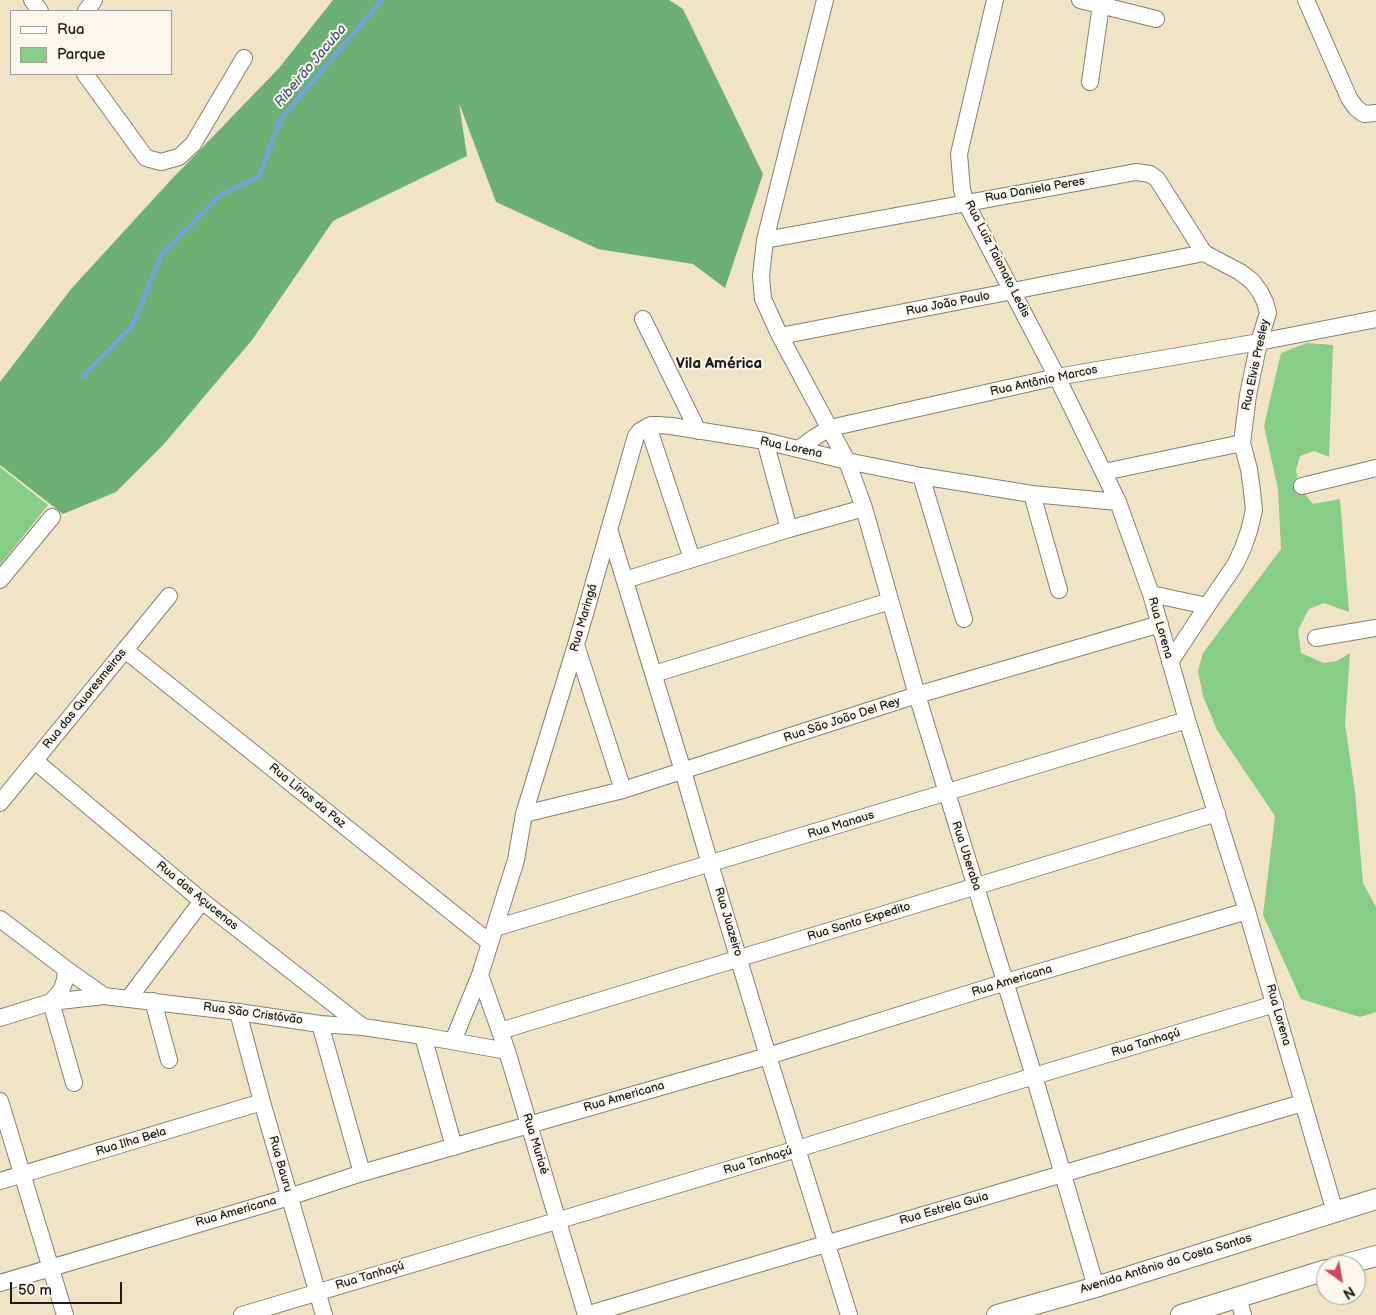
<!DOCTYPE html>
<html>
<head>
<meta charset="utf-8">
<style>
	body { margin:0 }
	#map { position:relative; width:1376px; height:1315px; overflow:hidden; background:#f1e3c6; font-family:"Balsamiq Sans",sans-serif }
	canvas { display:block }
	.legend { position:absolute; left:10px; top:10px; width:162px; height:65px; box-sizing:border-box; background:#fbf7ec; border:1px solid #a29f99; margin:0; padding:6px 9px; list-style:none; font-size:15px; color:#1c1c1c }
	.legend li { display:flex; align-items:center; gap:10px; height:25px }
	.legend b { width:25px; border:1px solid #a29f99 }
	.north { position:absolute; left:1316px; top:1255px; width:50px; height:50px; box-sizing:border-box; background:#fbf7ec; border:1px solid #a29f99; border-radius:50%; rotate:148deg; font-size:14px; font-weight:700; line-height:20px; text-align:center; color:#1c1c1c }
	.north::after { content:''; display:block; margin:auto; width:18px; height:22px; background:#d1495b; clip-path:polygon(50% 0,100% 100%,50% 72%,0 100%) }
	.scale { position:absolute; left:10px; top:1282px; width:112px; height:22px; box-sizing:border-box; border:2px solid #1c1c1c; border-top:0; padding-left:6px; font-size:15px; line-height:18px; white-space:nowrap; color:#1c1c1c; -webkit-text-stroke:4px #fbf7ec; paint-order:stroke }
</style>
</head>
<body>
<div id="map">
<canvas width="1376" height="1315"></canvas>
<ul class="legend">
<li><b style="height:6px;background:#fff"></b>Rua</li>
<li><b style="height:14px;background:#87cd87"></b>Parque</li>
</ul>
<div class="north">N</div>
<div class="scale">50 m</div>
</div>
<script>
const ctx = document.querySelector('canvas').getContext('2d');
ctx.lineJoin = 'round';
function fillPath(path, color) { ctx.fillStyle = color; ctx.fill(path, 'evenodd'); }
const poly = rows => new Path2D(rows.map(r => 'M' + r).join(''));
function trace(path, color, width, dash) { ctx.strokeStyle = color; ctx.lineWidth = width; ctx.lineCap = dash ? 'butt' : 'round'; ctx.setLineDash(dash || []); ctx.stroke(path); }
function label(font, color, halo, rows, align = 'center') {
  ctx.font = font + ' "Balsamiq Sans",sans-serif'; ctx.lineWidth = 4; ctx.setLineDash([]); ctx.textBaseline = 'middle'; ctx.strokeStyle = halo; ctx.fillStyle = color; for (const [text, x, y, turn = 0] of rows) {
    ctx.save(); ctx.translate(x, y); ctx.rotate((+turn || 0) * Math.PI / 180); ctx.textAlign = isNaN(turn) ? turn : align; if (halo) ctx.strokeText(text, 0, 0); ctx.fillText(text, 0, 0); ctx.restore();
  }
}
fillPath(poly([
	[1307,343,1333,345,1329,457,1314,451,1300,456,1296,470,1299,487,1313,504,1340,499,1349,612,1324,603,1309,609,1298,630,1301,653,1324,663,1337,661,1350,653,1345,724,1355,792,1363,883,1376,907,1376,1012,1360,1017,1301,999,1263,915,1275,816,1217,730,1203,696,1198,671,1203,653,1281,549,1278,489,1264,426,1281,353],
	[0,467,48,505,0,565]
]), '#87cd87');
fillPath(poly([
	[333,0,669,0,683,9,763,174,725,288,693,264,598,249,496,202,459,103,467,156,333,221,252,340,164,444,116,492,63,514,0,465,0,382,71,289,170,181,279,68]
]), '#6db074');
trace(poly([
	[83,376,133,325,161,255,221,194,259,177,280,120,382,0]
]), '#73a3dd', 4.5);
const minor = poly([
	[32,0,40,11],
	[825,0,765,240,761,276,763,299,780,336,847,461,864,508,917,695,1034,1076,1096,1287],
	[995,0,959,154,962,190,966,203,1057,377,1118,502,1151,594,1187,720,1247,911,1335,1212],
	[1080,0,1156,19],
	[1306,0,1349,98,1356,108,1364,114,1376,113],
	[86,11,94,0],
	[85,74,146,158,161,162,179,157,193,144,244,58],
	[1090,82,1101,5],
	[765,240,1136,172,1150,174,1157,179,1204,253,1240,272,1252,281,1260,292,1265,302,1268,313,1259,342,1248,395,1242,443,1249,469,1252,491,1254,510,1249,531,1243,548,1235,565,1207,606,1170,662],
	[643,319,698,431],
	[780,336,1013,291,1204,253],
	[648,426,692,559],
	[765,441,789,529],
	[799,449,815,437,830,428,1057,377,1259,342,1376,319],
	[1104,472,1242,443],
	[921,476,964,619],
	[1302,486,1376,468],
	[1032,494,1059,590],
	[609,529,683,771,710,864,768,1056,849,1315],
	[0,580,52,517],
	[625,580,789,529,864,508],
	[1151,594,1207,606],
	[1316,638,1376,628],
	[576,645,623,790],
	[125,650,489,942],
	[654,674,890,601],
	[35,761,202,901,363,1027],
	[0,803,169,596],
	[524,814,623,790,917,695,1160,624],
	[0,919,66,969,104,996],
	[495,928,1187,720],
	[129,998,202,901],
	[153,1001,169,1060],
	[51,1002,74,1083],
	[51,1002,61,991,65,980,66,969],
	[238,1012,262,1102,324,1315],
	[0,1018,51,1002,104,996,238,1012,320,1024,363,1027,423,1036,507,1051],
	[320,1024,362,1173],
	[500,1031,1217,813],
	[423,1036,454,1147],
	[453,1041,480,975],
	[0,1101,65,1315],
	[0,1181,262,1102],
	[0,1283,289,1197,362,1173,768,1056,1006,982,1247,911],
	[1238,1297,1243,1315],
	[242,1315,797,1149,1034,1076,1275,1004],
	[586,1315,507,1051,480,975,516,860,524,814,576,645,636,436,640,431,651,425,658,425,671,426,765,441,847,461,921,476,1032,494,1118,502],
	[586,1315,1302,1103]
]);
const tertiary = poly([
	[1343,1265,1376,1256],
	[997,1315,1096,1287,1376,1199],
	[1181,1315,1326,1270]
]);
trace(minor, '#868071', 18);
trace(tertiary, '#868071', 22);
trace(minor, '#fff', 16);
trace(tertiary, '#fff', 20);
label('12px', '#1c1c1c', '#fbf7ec', [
	["Rua Daniela Peres",1035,190,-10],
	["Rua Luiz Taionato Ledis",997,259,63],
	["Rua João Paulo",948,304,-11],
	["Rua Elvis Presley",1256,365,-78],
	["Rua Antônio Marcos",1044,381,-12],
	["Rua Lorena",791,448,12],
	["Rua Maringá",584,618,-74],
	["Rua Lorena",1160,628,74],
	["Rua das Quaresmeiras",85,699,-51],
	["Rua São João Del Rey",842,720,-18],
	["Rua Lírios da Paz",307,796,39],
	["Rua Manaus",841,825,-17],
	["Rua Uberaba",966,856,72],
	["Rua das Açucenas",197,896,39],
	["Rua Juazeiro",728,922,73],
	["Rua Santo Expedito",859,922,-17],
	["Rua Americana",1012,981,-17],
	["Rua São Cristóvão",253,1014,8],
	["Rua Lorena",1278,1015,74],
	["Rua Tanhaçú",1146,1043,-17],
	["Rua Americana",624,1097,-16],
	["Rua Ilha Bela",131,1142,-17],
	["Rua Muriaé",535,1144,73],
	["Rua Tanhaçú",758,1161,-17],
	["Rua Bauru",280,1164,74],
	["Rua Estrela Guia",944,1209,-16],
	["Rua Americana",236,1212,-16],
	["Avenida Antônio da Costa Santos",1166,1264,-17],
	["Rua Tanhaçú",370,1276,-17]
]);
label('italic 14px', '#435973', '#fbf7ec', [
	["Ribeirão Jacuba",311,66,-50]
]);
label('bold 15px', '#1c1c1c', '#fbf7ec', [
	["Vila América",719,364]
]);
</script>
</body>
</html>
